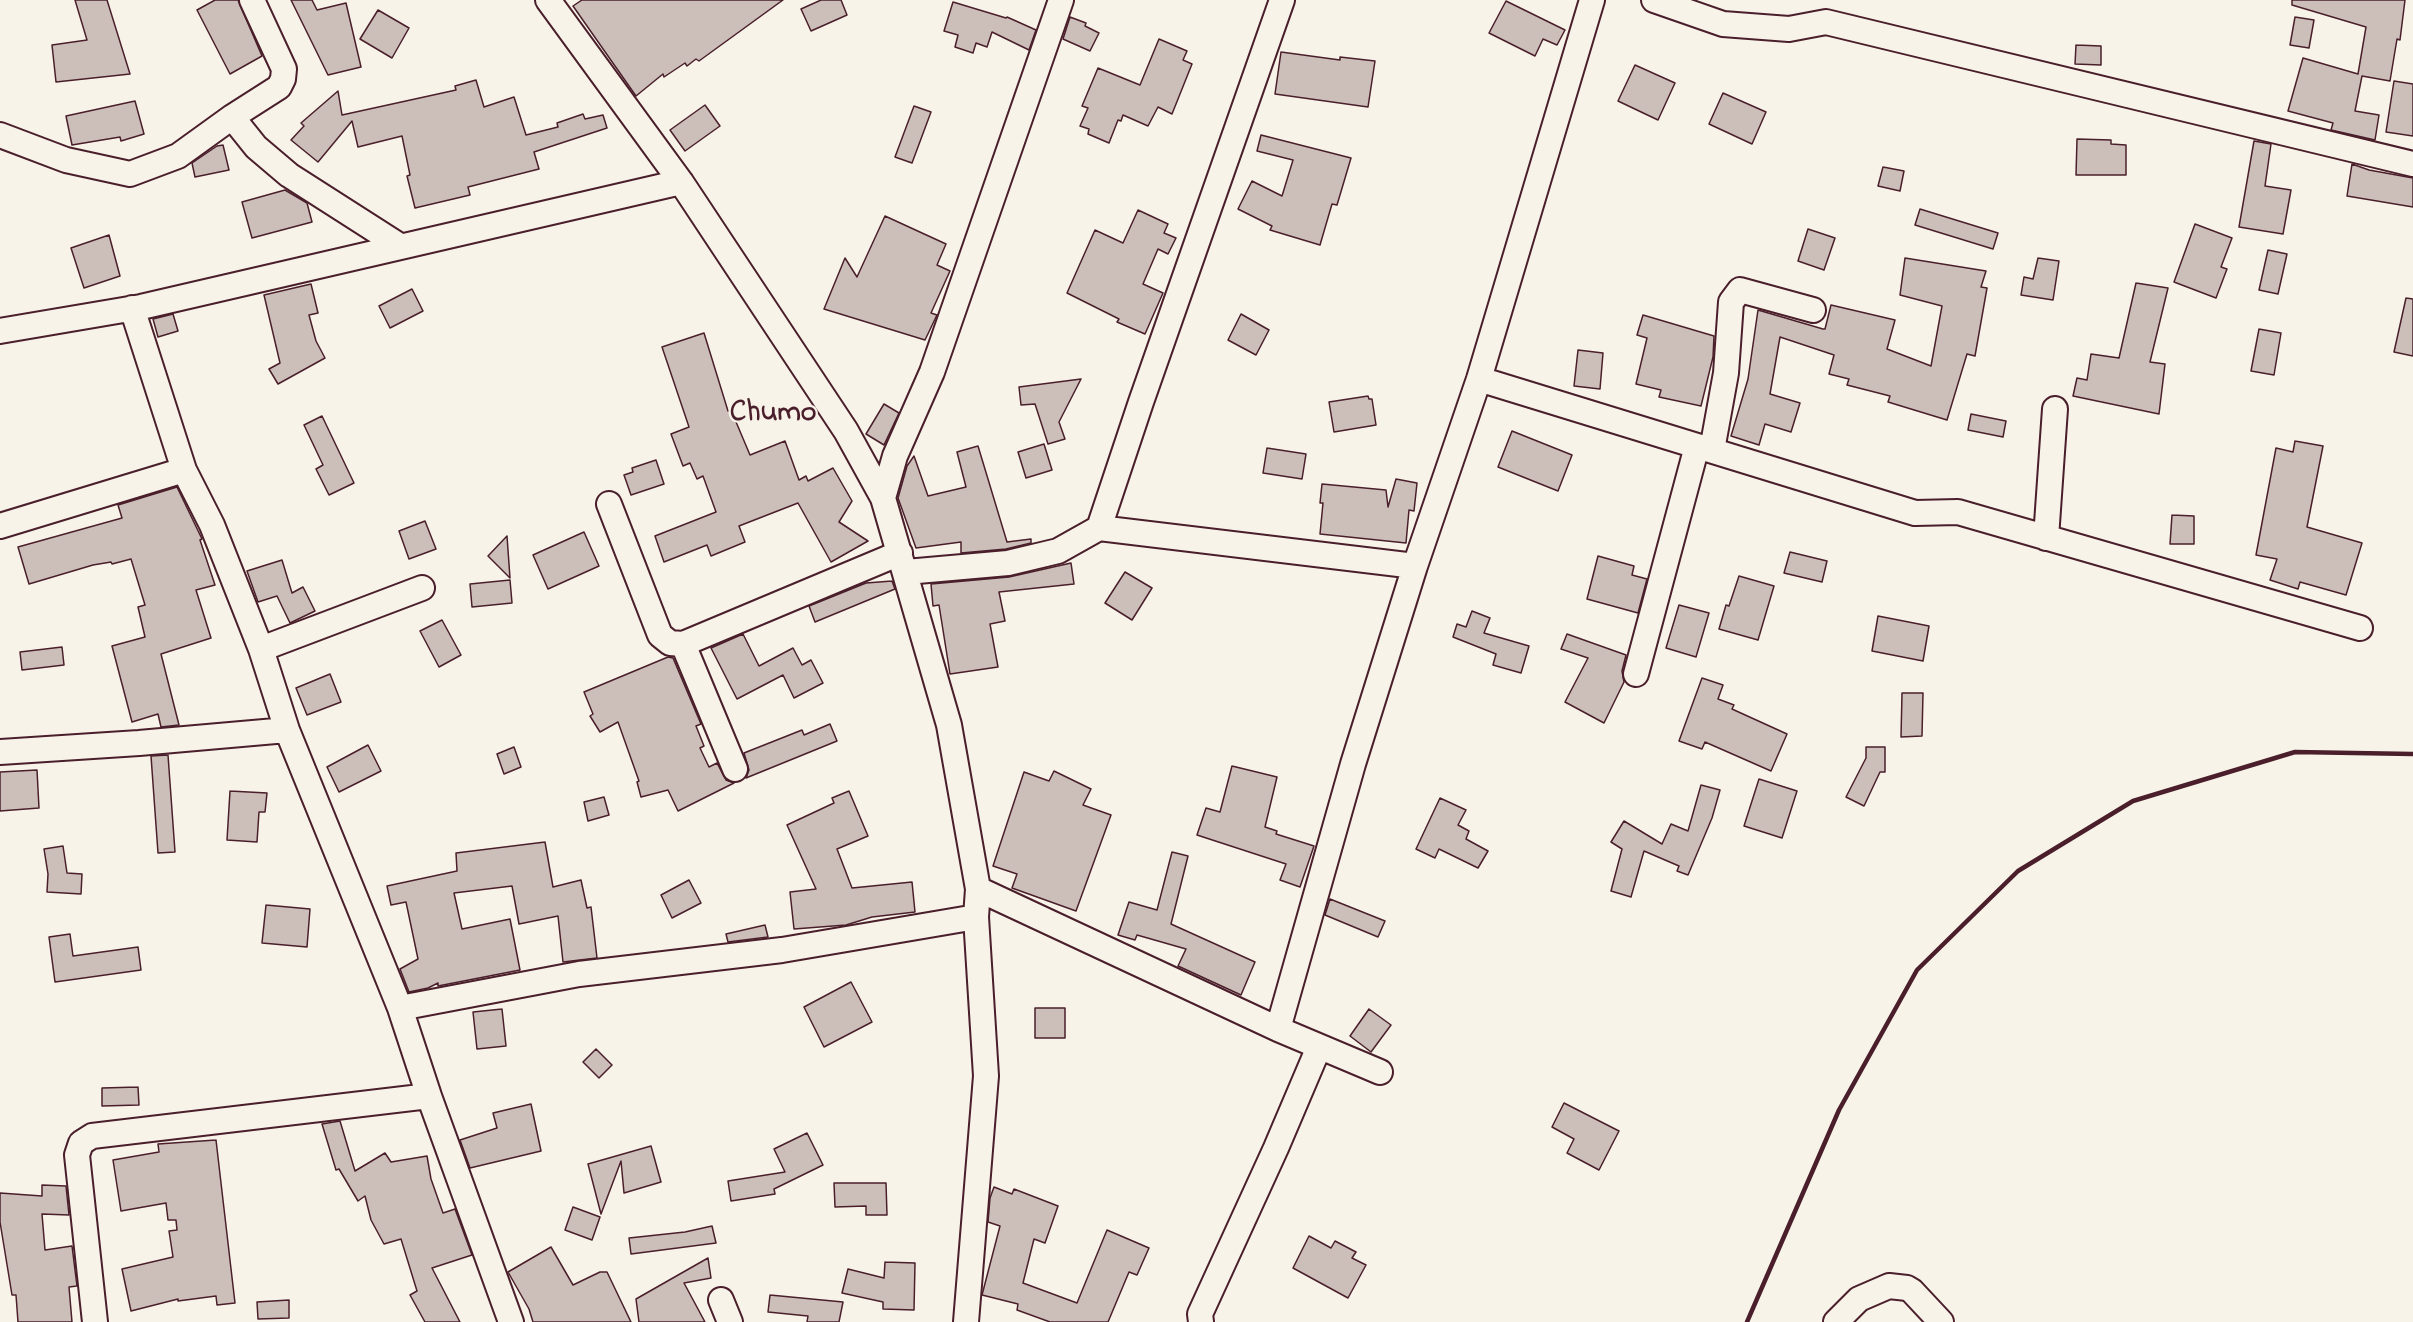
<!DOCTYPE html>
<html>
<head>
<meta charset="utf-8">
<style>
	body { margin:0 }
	canvas { display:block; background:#f7f3e8 }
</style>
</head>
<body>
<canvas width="2413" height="1322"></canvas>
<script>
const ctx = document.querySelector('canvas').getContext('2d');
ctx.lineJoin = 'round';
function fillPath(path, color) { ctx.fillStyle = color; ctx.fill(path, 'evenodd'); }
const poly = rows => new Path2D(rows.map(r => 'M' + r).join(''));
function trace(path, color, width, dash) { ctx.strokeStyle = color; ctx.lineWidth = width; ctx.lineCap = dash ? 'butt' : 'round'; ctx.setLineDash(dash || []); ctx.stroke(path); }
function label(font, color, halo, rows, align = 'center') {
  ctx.font = font + ' "Indie Flower",sans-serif'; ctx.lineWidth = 4.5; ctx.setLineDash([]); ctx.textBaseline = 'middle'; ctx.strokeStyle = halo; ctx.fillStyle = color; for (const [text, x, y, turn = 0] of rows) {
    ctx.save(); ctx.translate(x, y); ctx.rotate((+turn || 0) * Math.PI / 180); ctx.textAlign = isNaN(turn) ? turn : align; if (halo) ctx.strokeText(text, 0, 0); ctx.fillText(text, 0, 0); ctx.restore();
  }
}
const building = poly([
	[75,0,107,0,130,74,56,82,52,45,87,40,75,0],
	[215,0,238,0,262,56,230,74,197,10,215,0],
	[291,0,312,0,317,10,346,3,361,67,328,75,291,0],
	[582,0,783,0,699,61,696,59,687,66,685,63,664,77,663,74,636,96,573,6,582,0],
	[821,0,841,0,847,15,811,31,801,9,821,0],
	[2292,0,2405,0,2400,40,2397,39,2390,81,2362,76,2355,111,2379,115,2375,140,2331,130,2333,123,2288,111,2303,58,2358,74,2366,27,2292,5,2292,0],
	[1506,1,1565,30,1557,45,1543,39,1535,56,1489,33,1506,1],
	[953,2,1006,18,1007,17,1036,30,1029,50,992,32,987,47,976,43,973,53,955,47,958,35,944,31,953,2],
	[378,10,409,28,392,58,360,39,378,10],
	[1070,17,1086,23,1085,26,1099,33,1090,51,1063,39,1070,17],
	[2295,17,2314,20,2309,48,2290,45,2295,17],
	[1159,39,1187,51,1183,60,1192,64,1172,114,1158,107,1148,126,1123,115,1121,121,1118,120,1109,143,1088,134,1089,129,1080,126,1088,108,1082,106,1098,68,1140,85,1159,39],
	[2076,45,2101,46,2101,65,2075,64,2076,45],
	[1281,52,1340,60,1340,57,1375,61,1368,107,1275,94,1281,52],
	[1635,65,1675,83,1658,120,1618,101,1635,65],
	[476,80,484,107,514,97,526,135,558,127,557,123,583,114,585,119,603,115,607,128,534,152,539,169,468,187,470,195,415,208,407,176,410,175,402,136,358,147,352,121,318,162,291,140,304,126,301,123,338,91,342,115,456,90,455,86,476,80],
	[2394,81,2413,84,2413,136,2386,132,2394,81],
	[1723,93,1766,112,1752,144,1709,124,1723,93],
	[135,101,144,134,121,141,120,137,72,145,66,116,135,101],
	[705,105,720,126,685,151,670,130,705,105],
	[914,106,931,112,912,163,895,157,914,106],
	[1261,135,1351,158,1337,205,1332,204,1320,245,1270,230,1272,226,1238,209,1252,181,1282,196,1293,160,1257,151,1261,135],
	[2077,139,2111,140,2111,144,2126,145,2126,175,2076,175,2077,139],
	[2254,141,2271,144,2265,186,2291,190,2283,234,2239,227,2254,141],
	[223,145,229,170,195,177,192,163,217,146,223,145],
	[2352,164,2369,170,2413,178,2413,207,2347,196,2352,164],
	[1883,167,1904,171,1900,191,1878,186,1883,167],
	[285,190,307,203,312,222,252,238,242,202,285,190],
	[1920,209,1998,233,1993,249,1915,225,1920,209],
	[1138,210,1168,224,1164,233,1176,238,1168,254,1158,249,1143,284,1163,293,1145,334,1117,322,1119,319,1067,293,1095,230,1123,243,1138,210],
	[885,216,946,244,937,265,950,271,931,313,937,315,925,340,824,309,845,258,857,277,885,216],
	[2195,224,2232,238,2221,267,2227,269,2216,298,2174,282,2195,224],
	[1808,229,1835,238,1824,270,1798,261,1808,229],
	[109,235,120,276,84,288,71,248,109,235],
	[2268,250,2287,254,2278,294,2259,290,2268,250],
	[1905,258,1986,271,1981,287,1987,288,1975,356,1967,354,1947,420,1888,402,1890,396,1847,385,1849,379,1829,374,1834,355,1780,337,1770,394,1800,403,1791,432,1765,424,1759,445,1731,436,1748,379,1758,310,1823,329,1825,329,1831,305,1895,320,1887,349,1931,366,1942,306,1900,295,1905,258],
	[2038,258,2059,261,2053,300,2021,295,2024,277,2033,279,2038,258],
	[2136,283,2168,288,2150,362,2165,364,2159,414,2073,396,2077,378,2087,380,2091,354,2119,358,2136,283],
	[311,284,318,313,309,315,316,341,325,358,278,384,269,369,280,363,264,295,311,284],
	[412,289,423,311,390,328,379,306,412,289],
	[2406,298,2413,299,2413,356,2394,352,2406,298],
	[173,314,178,331,158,337,153,319,173,314],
	[1241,314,1269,330,1256,355,1228,340,1241,314],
	[1643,315,1714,336,1713,357,1701,406,1659,397,1661,390,1636,384,1647,338,1637,335,1643,315],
	[2259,329,2281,333,2274,375,2251,371,2259,329],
	[704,333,728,411,731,410,750,455,785,441,799,480,806,476,808,481,833,468,852,501,839,522,868,541,831,562,798,503,739,526,745,542,711,556,707,545,664,562,655,536,716,512,703,476,697,479,690,463,683,466,671,434,689,427,662,347,704,333],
	[1578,350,1603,353,1600,389,1574,386,1578,350],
	[1081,379,1059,422,1065,439,1048,444,1035,404,1021,405,1019,387,1081,379],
	[1368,396,1369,399,1372,399,1376,425,1334,432,1329,402,1368,396],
	[884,404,899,413,884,445,866,434,884,404],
	[1971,414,2006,421,2003,437,1968,430,1971,414],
	[322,416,354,483,329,495,316,469,323,465,304,425,322,416],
	[1512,431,1572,455,1558,491,1498,467,1512,431],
	[2295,441,2323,446,2307,527,2362,543,2346,595,2300,582,2298,589,2270,580,2277,559,2256,555,2276,448,2293,452,2295,441],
	[1044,444,1052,470,1026,478,1018,452,1044,444],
	[978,446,1007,542,1031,539,1031,543,1006,549,961,553,961,542,916,548,898,498,907,466,914,456,928,496,966,487,957,452,978,446],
	[1267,448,1306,454,1302,479,1263,473,1267,448],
	[656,460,664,484,631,495,624,475,633,472,632,468,656,460],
	[1396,479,1417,483,1414,511,1409,510,1406,543,1320,534,1323,503,1320,503,1322,484,1386,490,1388,507,1396,479],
	[177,487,202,539,200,540,215,585,196,590,211,638,161,654,179,725,161,727,158,714,132,722,112,646,145,637,138,607,145,605,131,559,112,564,111,562,93,565,29,584,18,547,122,518,118,505,177,487],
	[2172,515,2194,516,2194,544,2170,544,2172,515],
	[425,521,436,549,409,559,399,531,425,521],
	[584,532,599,566,548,589,533,555,584,532],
	[507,536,510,578,488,556,507,536],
	[1790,552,1827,561,1822,582,1784,573,1790,552],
	[1598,556,1634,566,1632,575,1647,579,1638,613,1587,599,1598,556],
	[282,560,292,593,303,587,315,611,290,623,277,596,258,602,247,571,282,560],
	[1071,563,1074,584,999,592,1005,621,990,624,998,667,950,674,939,605,933,606,931,584,1009,577,1071,563],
	[1125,572,1152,588,1132,620,1105,603,1125,572],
	[1739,576,1774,586,1758,640,1719,629,1726,605,1729,606,1739,576],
	[510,580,512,603,472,607,470,584,510,580],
	[892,581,895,589,815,622,809,606,866,583,892,581],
	[1679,605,1709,613,1696,657,1666,648,1679,605],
	[1472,611,1490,618,1484,633,1529,646,1521,673,1493,665,1496,654,1453,637,1457,624,1466,627,1472,611],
	[1878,616,1929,626,1923,661,1872,651,1878,616],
	[442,620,461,655,439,667,420,631,442,620],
	[743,634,759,666,793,648,802,665,811,660,823,683,794,698,783,675,737,699,711,648,743,634],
	[1567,634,1626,655,1622,671,1624,682,1604,723,1565,702,1588,658,1561,649,1567,634],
	[62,647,64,665,22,670,20,652,62,647],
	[668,657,673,658,701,724,696,726,704,746,700,748,709,767,717,763,726,780,734,783,678,811,668,790,641,797,637,782,639,781,618,722,600,732,590,716,593,714,584,692,668,657],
	[330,674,341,702,307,715,296,688,330,674],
	[1702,678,1723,685,1718,699,1734,705,1732,709,1787,734,1771,771,1705,742,1702,749,1679,741,1702,678],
	[1902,693,1923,693,1922,736,1901,737,1902,693],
	[830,724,837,741,746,778,749,770,744,753,802,730,804,735,830,724],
	[368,745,381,771,339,792,327,767,368,745],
	[514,747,521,767,504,774,497,754,514,747],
	[1866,747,1885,747,1885,772,1880,772,1864,806,1846,797,1866,758,1866,747],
	[168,755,175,852,158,853,151,756,168,755],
	[1232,766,1277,777,1265,827,1277,831,1276,834,1314,846,1300,887,1280,880,1286,864,1197,835,1206,808,1220,812,1232,766],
	[37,770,39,808,0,811,0,772,37,770],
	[1054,771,1091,789,1083,805,1111,815,1076,911,1012,888,1017,874,993,866,1024,772,1049,781,1054,771],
	[1759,779,1797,791,1782,838,1744,826,1759,779],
	[1701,785,1720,790,1712,818,1688,875,1677,871,1679,866,1644,851,1631,897,1611,891,1622,849,1611,842,1624,821,1662,844,1671,824,1688,831,1701,785],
	[230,791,267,793,265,812,259,812,257,842,227,840,230,791],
	[849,791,868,836,837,849,852,888,912,882,915,912,872,917,846,925,794,929,790,892,816,889,787,825,834,803,832,798,849,791],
	[604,797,609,815,588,821,584,802,604,797],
	[1440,798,1466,810,1458,825,1469,831,1466,839,1488,851,1478,868,1439,849,1435,858,1416,849,1440,798],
	[545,842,553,887,581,880,587,908,591,907,597,958,563,962,558,916,519,924,512,886,454,893,462,929,510,919,520,970,438,986,438,983,428,988,409,992,400,969,418,959,406,902,391,905,387,886,457,871,456,853,545,842],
	[63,846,67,873,82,874,81,894,47,892,48,874,44,849,63,846],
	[1172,852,1188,856,1171,924,1255,962,1241,995,1178,966,1186,949,1137,935,1135,940,1118,935,1129,902,1157,910,1172,852],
	[689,880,701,903,672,918,661,895,689,880],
	[1330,899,1385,921,1378,937,1325,915,1330,899],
	[266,905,310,909,307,947,262,943,266,905],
	[765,925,768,937,728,942,726,934,765,925],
	[70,934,73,956,138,947,141,970,55,982,49,937,70,934],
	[851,982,872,1022,824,1047,804,1007,851,982],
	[1035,1008,1065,1008,1065,1038,1035,1038,1035,1008],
	[502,1009,506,1046,477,1049,473,1012,502,1009],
	[1369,1009,1391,1025,1371,1052,1350,1036,1369,1009],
	[596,1049,612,1065,599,1078,583,1062,596,1049],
	[138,1087,139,1105,102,1106,102,1088,138,1087],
	[1564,1103,1619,1131,1599,1170,1567,1153,1574,1139,1552,1127,1564,1103],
	[531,1104,541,1151,470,1168,460,1140,497,1128,493,1113,531,1104],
	[340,1121,355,1171,385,1153,391,1162,427,1156,431,1179,443,1213,455,1209,472,1255,432,1268,460,1322,425,1322,410,1295,417,1291,401,1239,384,1244,371,1220,365,1196,358,1201,339,1169,336,1170,322,1124,340,1121],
	[807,1133,823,1165,774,1189,775,1194,731,1201,728,1181,785,1172,774,1149,807,1133],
	[216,1140,235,1303,217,1305,216,1296,178,1301,178,1299,131,1311,122,1269,173,1257,169,1231,177,1230,176,1220,168,1220,166,1203,121,1211,113,1160,159,1152,158,1144,216,1140],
	[651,1146,661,1182,624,1193,621,1161,601,1214,588,1164,651,1146],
	[834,1183,886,1183,887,1215,866,1215,866,1206,835,1207,834,1183],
	[42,1185,66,1186,69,1215,42,1214,45,1250,72,1246,77,1286,69,1287,72,1322,18,1322,16,1295,12,1295,0,1222,0,1193,42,1196,42,1185],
	[994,1187,1012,1194,1014,1189,1058,1206,1045,1243,1034,1239,1023,1283,1077,1303,1107,1230,1149,1248,1137,1275,1129,1272,1108,1322,1050,1322,1017,1310,1018,1304,982,1295,1000,1226,988,1222,990,1198,994,1187],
	[573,1207,600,1217,592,1240,565,1230,573,1207],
	[712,1226,716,1243,631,1254,629,1238,685,1232,712,1226],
	[1309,1236,1331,1248,1335,1241,1356,1252,1352,1258,1366,1265,1348,1298,1293,1268,1309,1236],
	[551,1247,573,1285,600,1272,607,1272,631,1322,533,1322,529,1309,508,1272,551,1247],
	[708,1258,711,1278,684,1283,705,1322,639,1322,636,1299,708,1258],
	[885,1262,915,1263,914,1310,883,1309,883,1302,842,1293,848,1269,884,1278,885,1262],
	[770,1295,843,1302,839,1322,807,1322,808,1316,768,1312,770,1295],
	[289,1300,289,1318,258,1319,257,1302,289,1300]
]);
fillPath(building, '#ccbfb9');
trace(building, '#4a1f2b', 1.5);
const street = poly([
	[252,0,284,69,283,79,279,87,232,117,256,147,289,175,400,246],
	[548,0,681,182,846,431,883,498,949,725,978,889,976,917,986,1076,966,1322],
	[1654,0,1723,24,1789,29,1826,22,2413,164],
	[0,135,66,160,130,174,178,156,232,117],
	[132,308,184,470,212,525,261,649,287,730,400,1008,429,1096,511,1322],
	[0,331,141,307,681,182],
	[1479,379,1915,513,1958,512,2360,628],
	[1712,450,1726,373,1731,302,1740,290,1813,310],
	[883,498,895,456,932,372,1061,0],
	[609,504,660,635,670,643,683,644,900,553],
	[0,526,184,470],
	[1099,528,1141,402,1282,0],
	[2046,538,2055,409],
	[906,572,1008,563,1058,551,1099,528,1415,566],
	[683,644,735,769],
	[261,649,422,588],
	[1636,674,1697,446],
	[0,752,139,743,287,730],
	[978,889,1278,1029,1380,1072],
	[400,1008,579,974,782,950,976,917],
	[1278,1029,1353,764,1415,566,1479,379,1592,0],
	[721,1300,730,1322],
	[95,1322,77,1155,81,1143,92,1136,429,1096],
	[1201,1322,1200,1314,1276,1148,1319,1047],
	[1836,1322,1859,1299,1889,1286,1907,1288,1912,1291,1941,1322]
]);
trace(street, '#4a1f2b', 28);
trace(street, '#f7f3e8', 24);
trace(poly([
	[1747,1322,1839,1110,1917,970,2018,871,2133,801,2295,752,2413,754]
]), '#4a1f2b', 4.5);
label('bold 30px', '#4a1f2b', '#f7f3e8', [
	["Chumo",773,415]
]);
</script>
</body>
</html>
